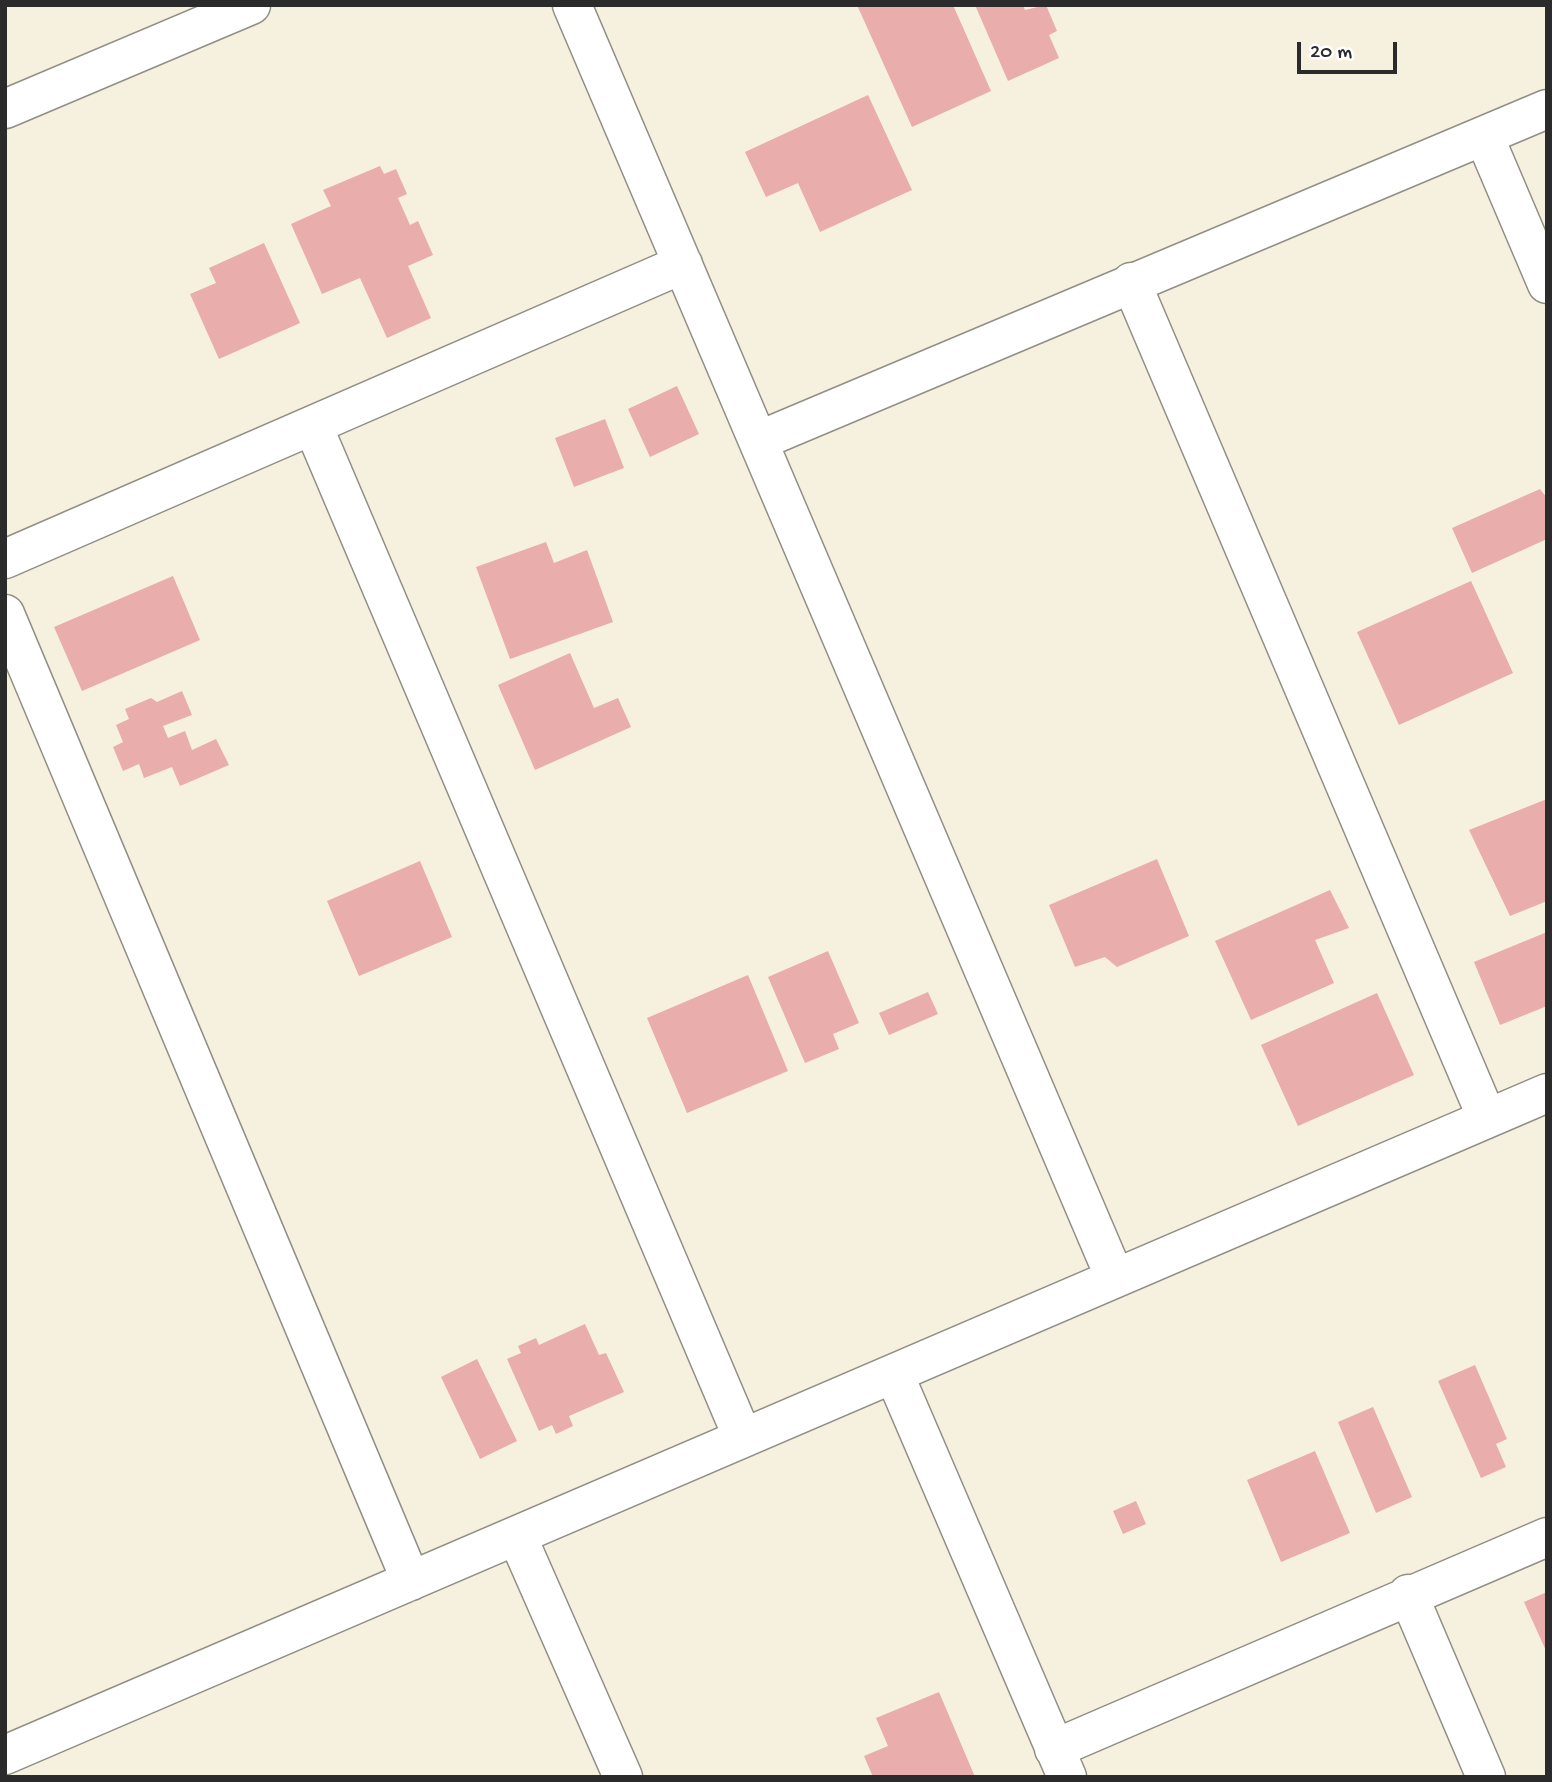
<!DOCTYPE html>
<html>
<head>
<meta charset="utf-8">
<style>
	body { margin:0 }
	#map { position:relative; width:1552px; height:1782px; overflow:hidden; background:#f6f0df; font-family:"Gochi Hand",sans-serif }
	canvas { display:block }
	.frame { position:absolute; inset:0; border:7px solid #2b2b2b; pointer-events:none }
	.scale { position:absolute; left:1297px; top:42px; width:100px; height:32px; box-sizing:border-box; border:4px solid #2b2b2b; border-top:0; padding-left:9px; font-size:21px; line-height:24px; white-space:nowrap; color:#2b2b2b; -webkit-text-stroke:5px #fff; paint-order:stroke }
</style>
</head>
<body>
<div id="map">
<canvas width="1552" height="1782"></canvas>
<div class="frame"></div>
<div class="scale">20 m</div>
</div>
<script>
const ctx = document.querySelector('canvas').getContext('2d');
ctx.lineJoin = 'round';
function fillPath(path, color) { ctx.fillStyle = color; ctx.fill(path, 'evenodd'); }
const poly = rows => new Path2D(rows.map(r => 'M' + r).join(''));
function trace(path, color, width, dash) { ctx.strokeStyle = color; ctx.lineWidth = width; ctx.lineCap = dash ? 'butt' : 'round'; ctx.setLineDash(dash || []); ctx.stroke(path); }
fillPath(poly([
	[857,5,953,5,991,91,912,127],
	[975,5,1023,5,1025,10,1046,5,1057,31,1049,35,1059,58,1008,81],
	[868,95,912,190,820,232,798,183,766,197,745,152],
	[380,166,384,174,396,169,407,194,398,198,410,225,418,221,433,255,408,266,431,318,387,338,360,278,322,294,291,224,331,206,323,190],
	[264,243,300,323,219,359,190,294,216,283,209,268],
	[677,386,699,434,650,457,628,409],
	[605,419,624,468,574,487,555,438],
	[1540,489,1547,498,1547,539,1472,573,1452,528],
	[546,542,554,563,587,550,613,622,510,659,476,567],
	[173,576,200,640,82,691,54,627],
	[1471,581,1513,673,1399,725,1357,632],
	[570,653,594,708,618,698,631,727,535,770,498,685],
	[182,691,192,715,163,726,168,738,185,731,192,750,216,739,229,765,180,786,172,767,144,778,139,764,123,771,113,747,123,742,116,725,129,719,125,709,151,698,157,702],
	[1547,799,1547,901,1510,916,1469,830],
	[1157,859,1189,936,1117,967,1105,957,1075,967,1049,905],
	[420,861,452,937,359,976,327,901],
	[1330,890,1349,928,1315,940,1334,983,1251,1020,1215,941],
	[1547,932,1547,1006,1500,1025,1474,962],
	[828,951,859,1023,833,1034,839,1049,805,1063,768,977],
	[748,975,788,1071,687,1113,647,1018],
	[928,992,938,1014,889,1035,879,1013],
	[1377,993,1414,1075,1298,1126,1261,1045],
	[585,1324,599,1355,606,1353,624,1392,569,1416,573,1426,556,1434,552,1425,539,1431,507,1359,521,1353,518,1346,536,1338,539,1345],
	[477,1359,517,1441,480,1459,441,1377],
	[1475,1365,1507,1439,1496,1444,1506,1467,1481,1478,1438,1381],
	[1373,1407,1412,1497,1376,1513,1338,1422],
	[1315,1451,1350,1533,1281,1562,1247,1480],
	[1136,1501,1146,1524,1123,1534,1113,1511],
	[1547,1592,1547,1653,1524,1602],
	[939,1692,975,1777,873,1777,864,1756,888,1746,876,1718]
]), '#e9adab');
const minor = poly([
	[572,5,1115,1278],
	[5,109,251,5],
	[1484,136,1547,284],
	[1131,282,1487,1118],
	[313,426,743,1438],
	[758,441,1547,109],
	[5,559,683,264],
	[5,614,411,1581],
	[894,1374,1067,1777],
	[517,1536,623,1777],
	[1408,1594,1486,1777],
	[1054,1749,1547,1537],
	[5,1755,1547,1093]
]);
trace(minor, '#908e85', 41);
trace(minor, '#fff', 38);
</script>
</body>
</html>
